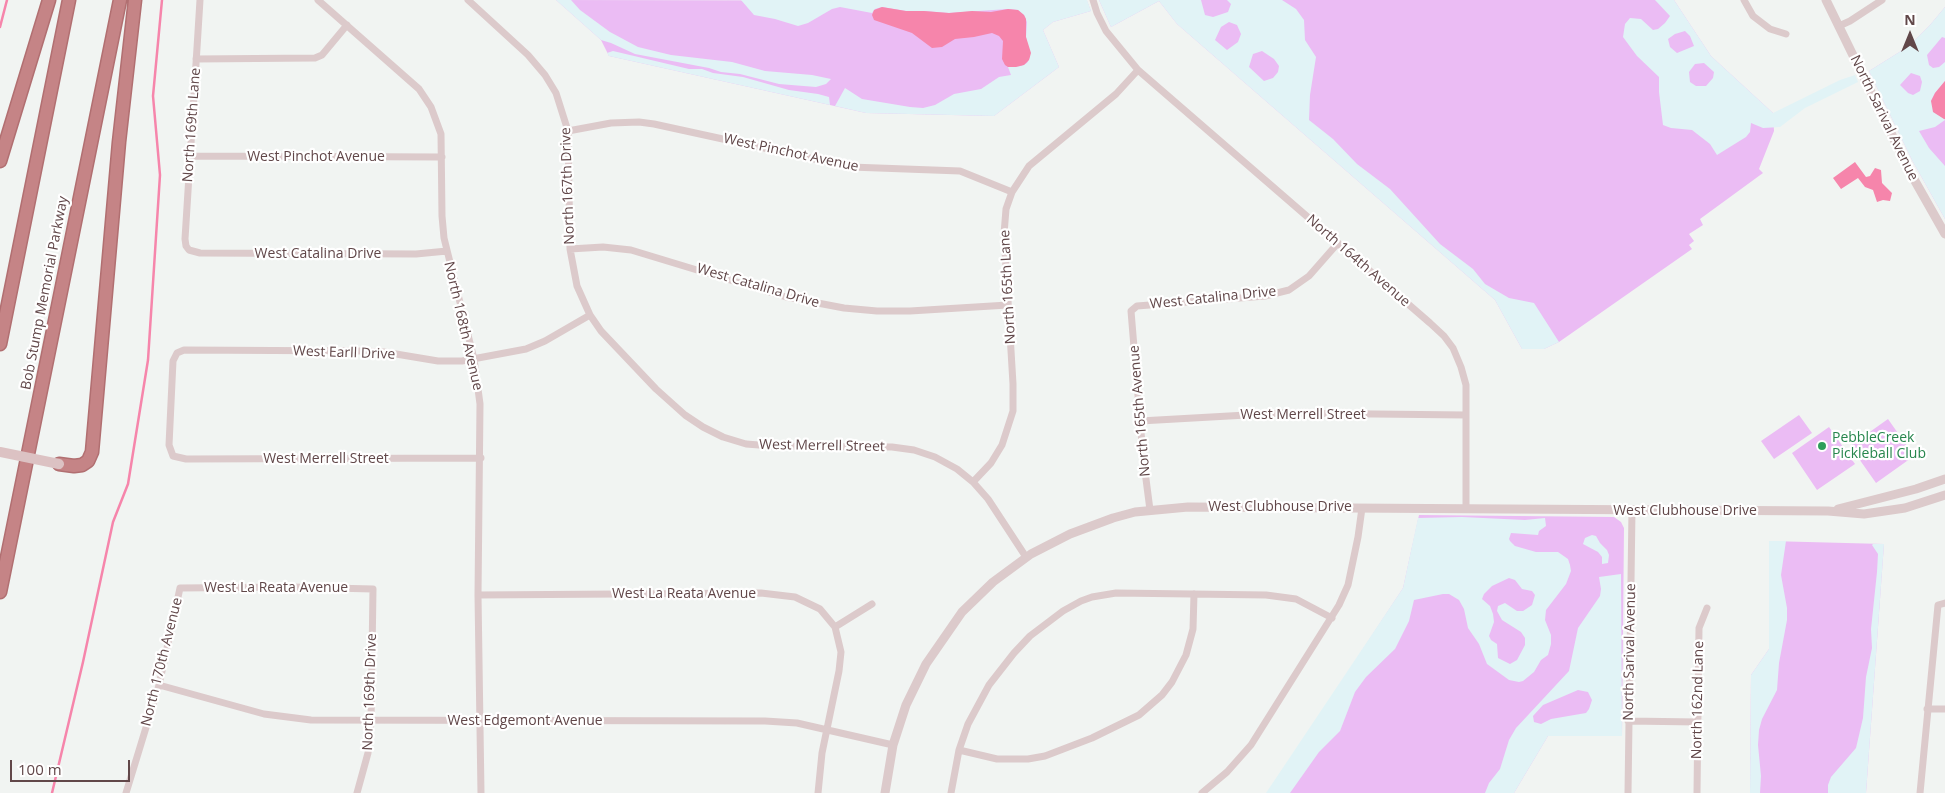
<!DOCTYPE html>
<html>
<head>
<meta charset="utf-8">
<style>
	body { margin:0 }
	#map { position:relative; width:1945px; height:793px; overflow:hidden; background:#f1f4f2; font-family:"Open Sans",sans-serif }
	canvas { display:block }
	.north { position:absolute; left:1885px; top:10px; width:50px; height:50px; -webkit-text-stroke:4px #fff; paint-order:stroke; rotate:0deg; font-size:14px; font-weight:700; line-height:20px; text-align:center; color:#614749 }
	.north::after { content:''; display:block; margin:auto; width:18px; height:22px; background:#614749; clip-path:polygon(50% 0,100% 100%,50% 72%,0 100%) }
	.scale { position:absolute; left:10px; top:760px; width:120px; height:22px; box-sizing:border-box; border:2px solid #614749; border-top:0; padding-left:6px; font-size:15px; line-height:18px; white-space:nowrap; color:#614749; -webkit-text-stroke:4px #fff; paint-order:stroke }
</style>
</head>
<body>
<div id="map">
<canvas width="1945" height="793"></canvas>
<div class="north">N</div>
<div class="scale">100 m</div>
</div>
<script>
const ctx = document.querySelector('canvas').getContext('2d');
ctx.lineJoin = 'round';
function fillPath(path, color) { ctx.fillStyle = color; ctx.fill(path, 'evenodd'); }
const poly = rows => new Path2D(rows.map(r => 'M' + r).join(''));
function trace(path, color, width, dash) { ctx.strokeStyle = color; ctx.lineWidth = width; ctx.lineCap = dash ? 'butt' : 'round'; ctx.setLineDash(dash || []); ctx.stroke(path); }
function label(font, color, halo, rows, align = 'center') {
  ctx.font = font + ' "Open Sans",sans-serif'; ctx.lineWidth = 4.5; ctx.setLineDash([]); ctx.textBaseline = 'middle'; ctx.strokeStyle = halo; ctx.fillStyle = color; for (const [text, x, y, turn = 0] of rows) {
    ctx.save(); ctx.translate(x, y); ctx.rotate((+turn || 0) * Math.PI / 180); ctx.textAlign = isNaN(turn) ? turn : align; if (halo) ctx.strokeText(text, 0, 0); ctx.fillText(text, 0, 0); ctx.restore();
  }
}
fillPath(poly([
	[556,0,1069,1,1087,1,1091,11,1053,22,1043,30,1059,67,994,116,866,113,609,56,601,40],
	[1099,0,1674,0,1711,56,1773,113,1774,131,1759,169,1763,173,1700,219,1703,225,1689,234,1694,241,1689,245,1692,249,1559,342,1544,349,1522,349,1495,300,1177,24,1159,1,1111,27],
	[1945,7,1945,219,1912,160,1869,71,1909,46,1930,25],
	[1799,415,1812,433,1774,459,1761,441],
	[1888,419,1914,456,1876,483,1850,446],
	[1829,427,1855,464,1817,490,1792,453],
	[1419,515,1614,517,1621,522,1624,528,1622,736,1548,736,1514,793,1267,793,1280,775,1403,588],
	[1769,541,1884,544,1866,793,1750,793,1751,675,1769,649]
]), '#ebbcf4');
fillPath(poly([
	[556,0,571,0,580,10,610,32,638,47,671,55,732,62,765,71,812,75,831,79,826,84,816,87,779,84,740,74,721,72,709,68,635,54,611,43,601,40],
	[741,0,1087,0,1091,11,1053,22,1043,30,1059,67,994,116,866,113,835,106,845,88,862,99,910,107,923,108,935,105,954,94,981,89,999,77,1011,75,1008,67,1021,66,1027,63,1030,57,1026,37,1027,22,1024,15,1018,10,1008,9,949,13,924,11,906,11,882,7,875,9,872,13,840,7,832,9,808,23,798,26,775,19,754,15],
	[1099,0,1201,0,1205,15,1213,17,1228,12,1231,4,1227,0,1282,0,1296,9,1304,20,1305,40,1316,57,1310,95,1309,120,1333,139,1357,164,1390,189,1440,244,1473,269,1485,284,1509,298,1534,303,1559,342,1544,349,1522,349,1495,300,1177,24,1159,1,1111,27],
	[1229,22,1237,25,1241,34,1238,42,1227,50,1215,40,1221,27],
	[1262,51,1274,59,1279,66,1278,72,1273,78,1264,81,1249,67,1253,54],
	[1655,0,1674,0,1711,56,1773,113,1840,80,1855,75,1858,82,1805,108,1780,127,1763,128,1751,123,1750,132,1746,137,1717,155,1710,144,1692,130,1671,128,1663,125,1659,92,1659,77,1637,56,1623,37,1625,24,1630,18,1641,19,1653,30,1658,29,1665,23,1670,16],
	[1685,31,1690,36,1694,46,1677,53,1670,47,1668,39,1675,34],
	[1704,63,1714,72,1713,78,1706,86,1696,86,1690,82,1689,72,1695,64],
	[1945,7,1945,38,1942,37,1927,55,1929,65,1933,68,1939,67,1945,62,1945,81,1935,93,1931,101,1945,120,1935,127,1919,131,1929,148,1945,166,1945,219,1912,160,1869,71,1909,46,1930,25],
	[1911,73,1920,76,1922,82,1920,91,1913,95,1908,93,1900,85],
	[613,51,689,69,702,69,713,73,743,77,789,90,818,94,829,97,830,105,609,56,607,53],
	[1462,517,1525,520,1545,518,1546,526,1539,531,1538,535,1511,533,1509,539,1510,541,1515,546,1536,552,1558,552,1568,559,1570,565,1571,571,1566,584,1546,610,1545,620,1551,635,1551,644,1548,655,1541,660,1534,672,1523,681,1519,682,1509,680,1487,664,1479,644,1468,628,1464,609,1459,600,1449,594,1443,594,1414,600,1409,621,1395,649,1366,677,1355,692,1340,731,1319,752,1290,793,1266,793,1403,588,1418,518],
	[1509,578,1515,580,1522,589,1532,591,1535,595,1532,605,1523,611,1517,611,1505,603,1498,606,1497,611,1502,620,1521,632,1525,638,1525,645,1517,660,1510,664,1498,658,1497,644,1491,640,1489,636,1494,622,1493,614,1490,606,1482,599,1484,594,1492,586],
	[1592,535,1596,536,1600,543,1607,550,1609,555,1608,563,1602,564,1602,557,1598,552,1583,544,1585,538],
	[1769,541,1786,541,1781,575,1787,608,1787,620,1779,663,1777,690,1762,719,1759,730,1758,745,1761,776,1760,793,1750,793,1751,675,1769,649],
	[1873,544,1884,544,1866,793,1828,793,1828,785,1831,777,1856,748,1863,718,1866,677,1872,648,1871,629,1877,572,1878,554,1872,545],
	[1621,574,1622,736,1548,736,1514,793,1485,793,1489,783,1500,769,1509,740,1516,728,1569,671,1578,628,1600,596,1601,589,1599,577],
	[1578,690,1588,692,1592,700,1589,709,1586,713,1551,719,1541,724,1534,722,1533,716,1543,705]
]), '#e1f3f6');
fillPath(poly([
	[882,7,906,11,924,11,949,13,972,11,991,12,1008,9,1018,10,1024,15,1026,19,1026,37,1031,53,1029,60,1024,65,1016,67,1008,67,1005,65,1002,59,1003,41,999,36,992,33,974,37,955,39,942,47,932,48,912,33,874,20,872,15,874,10],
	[1945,81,1945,119,1944,119,1933,112,1931,101,1935,93],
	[1855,162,1866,177,1870,176,1875,168,1881,170,1882,183,1892,193,1890,201,1883,200,1877,202,1873,190,1865,187,1858,178,1841,189,1833,178]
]), '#f685ab');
trace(poly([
	[0,27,7,0],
	[52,793,83,662,113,522,128,484,148,360,160,175,153,96,162,0]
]), '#f685ab', 2.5);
const motorway = poly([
	[0,161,49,0],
	[0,344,69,0],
	[59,464,74,466,82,465,88,461,92,452,119,142,135,0],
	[0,592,120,0]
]);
trace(motorway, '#b16f71', 15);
trace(poly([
	[200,0,185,239,186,246,189,250,200,253,416,254,447,251],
	[318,0,419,89,431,107,441,134,442,216,444,238,474,359,480,404,478,595,481,793],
	[468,0,528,55,545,75,556,93,568,131,570,249,577,286,590,315,601,331,656,389,685,415,703,427,723,437,746,444,772,446,892,447,914,450,935,457,957,469,973,482,988,499,1026,557],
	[1093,0,1097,13,1106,31,1138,70,1430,323,1444,336,1453,348,1461,367,1466,385,1466,508],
	[1744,0,1753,16,1770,29,1786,34],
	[1839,26,1850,21,1882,0],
	[196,59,315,58,322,55,347,25],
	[568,131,611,123,639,122,654,124,851,167,960,171,1012,192],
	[190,156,442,157],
	[570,249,603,247,631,250,786,297,844,308,877,311,910,311,1008,305],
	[1140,421,1282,413,1466,415],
	[481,458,186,459,173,456,169,445,173,361,177,353,184,350,362,351,384,352,438,361,462,361,526,349,545,341,590,315],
	[973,482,991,463,1002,445,1013,411,1013,384,1004,234,1006,209,1012,192,1029,166,1116,94,1138,70],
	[1150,510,1143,456,1131,311,1137,306,1265,296,1289,290,1309,276,1338,243],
	[478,595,761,593,795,597,820,609,835,627,841,652,839,671,822,753,818,793],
	[835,627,872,604],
	[159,685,264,714,311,720,765,721,797,723,893,745],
	[1927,709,1945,709],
	[1628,721,1698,722],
	[959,750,997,759,1028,759,1045,756,1092,738,1139,715,1162,695,1172,682,1186,655,1193,629,1194,594],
	[126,793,159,685,180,588,291,587,373,589,371,722,368,753,357,793],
	[951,793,959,750,968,724,989,685,1014,653,1030,636,1063,611,1081,601,1092,597,1116,593,1266,595,1296,599,1332,618],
	[1202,793,1227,772,1251,745,1339,605,1348,585,1358,537,1362,508],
	[1628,793,1632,510],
	[1697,793,1699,628,1707,608],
	[1920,793,1938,605,1945,603]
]), '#dccacb', 7);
trace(poly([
	[1826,0,1911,174,1945,234],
	[1838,509,1916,489,1945,479],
	[885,793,893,745,906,705,926,664,962,612,993,582,1031,554,1070,534,1113,518,1135,512,1188,507,1828,511,1864,514,1905,508,1945,495]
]), '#dccacb', 9);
trace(motorway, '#c58486', 12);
trace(poly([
	[0,452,59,464]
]), '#dcc2c3', 10);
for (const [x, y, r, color] of [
	[1822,446,5,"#2e9e5b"]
]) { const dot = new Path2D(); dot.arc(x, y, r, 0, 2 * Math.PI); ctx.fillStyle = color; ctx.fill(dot); trace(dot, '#fff', 2); }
label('14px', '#614749', '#fff', [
	["North Sarival Avenue",1884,118,64],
	["North 169th Lane",192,125,-86],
	["West Pinchot Avenue",791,153,12],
	["West Pinchot Avenue",316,157],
	["North 167th Drive",568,186,-92],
	["West Catalina Drive",318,254],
	["North 164th Avenue",1358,261,41],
	["West Catalina Drive",758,286,16],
	["North 165th Lane",1008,287,-93],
	["Bob Stump Memorial Parkway",45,293,-79],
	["West Catalina Drive",1213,298,-6],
	["North 168th Avenue",463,326,77],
	["West Earll Drive",344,353,2],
	["North 165th Avenue",1140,411,-95],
	["West Merrell Street",1303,415],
	["West Merrell Street",822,446,1],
	["West Merrell Street",326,459],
	["West Clubhouse Drive",1280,507],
	["West Clubhouse Drive",1685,511],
	["West La Reata Avenue",276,588],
	["West La Reata Avenue",684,594],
	["North Sarival Avenue",1630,652,-89],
	["North 170th Avenue",162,662,-76],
	["North 169th Drive",370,692,-88],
	["North 162nd Lane",1698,700,-89],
	["West Edgemont Avenue",525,721]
]);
label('14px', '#27864d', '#fff', [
	["PebbleCreek",1832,438],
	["Pickleball Club",1832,454]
], 'left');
</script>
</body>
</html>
